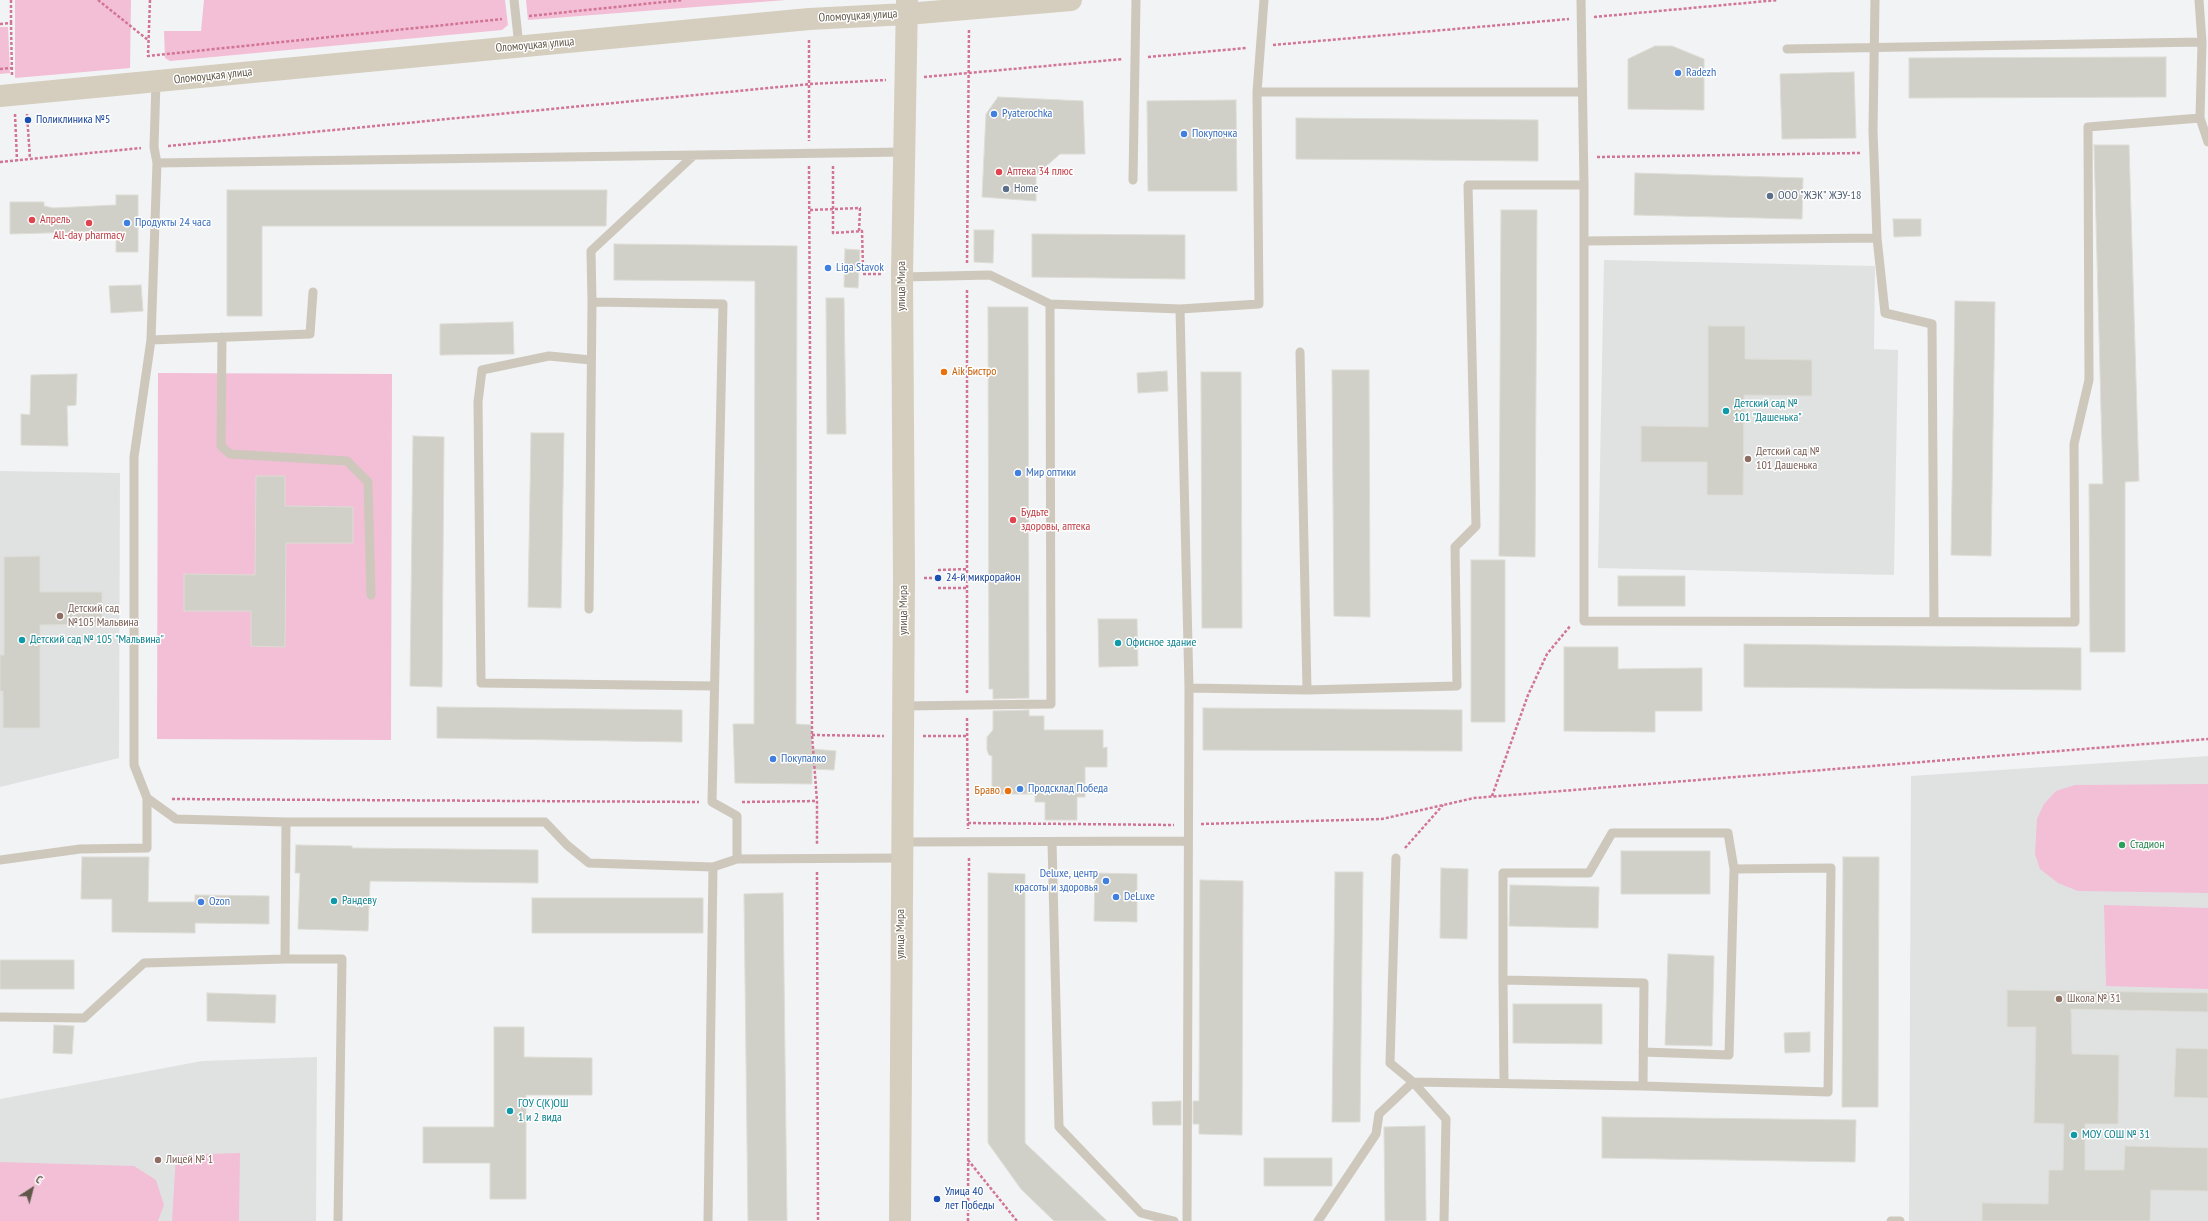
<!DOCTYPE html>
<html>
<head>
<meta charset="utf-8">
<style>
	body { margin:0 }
	#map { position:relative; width:2208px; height:1221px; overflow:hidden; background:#f1f3f4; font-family:"PT Sans Narrow",sans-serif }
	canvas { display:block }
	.north { position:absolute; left:12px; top:1169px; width:40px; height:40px; -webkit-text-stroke:3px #fff; paint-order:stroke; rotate:36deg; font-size:11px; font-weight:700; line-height:16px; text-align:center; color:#605748 }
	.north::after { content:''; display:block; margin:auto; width:14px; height:18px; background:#605748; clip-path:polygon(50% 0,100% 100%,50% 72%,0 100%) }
</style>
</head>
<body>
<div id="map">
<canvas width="2208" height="1221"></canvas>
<div class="north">С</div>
</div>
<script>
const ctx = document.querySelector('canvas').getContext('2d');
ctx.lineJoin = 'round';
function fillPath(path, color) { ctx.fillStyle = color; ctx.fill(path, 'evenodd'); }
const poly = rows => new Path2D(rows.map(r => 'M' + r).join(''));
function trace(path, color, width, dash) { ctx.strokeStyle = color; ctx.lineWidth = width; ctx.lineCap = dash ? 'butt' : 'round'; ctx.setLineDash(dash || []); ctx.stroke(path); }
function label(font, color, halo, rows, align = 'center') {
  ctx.font = font + ' "PT Sans Narrow",sans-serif'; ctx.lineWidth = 3; ctx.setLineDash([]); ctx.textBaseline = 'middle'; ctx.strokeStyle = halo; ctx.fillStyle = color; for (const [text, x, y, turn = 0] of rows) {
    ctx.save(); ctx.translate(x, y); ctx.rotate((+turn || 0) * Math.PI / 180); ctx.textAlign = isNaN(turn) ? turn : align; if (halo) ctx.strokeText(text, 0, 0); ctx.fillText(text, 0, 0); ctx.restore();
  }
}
fillPath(poly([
	[1604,260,1875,266,1874,349,1898,350,1894,575,1598,568],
	[0,471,120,473,119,758,0,787],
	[2208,756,2208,1221,1909,1221,1911,776],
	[317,1057,316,1221,0,1221,0,1099,202,1061]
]), '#e0e2e2');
fillPath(poly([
	[15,0,131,0,130,68,15,78],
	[204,0,505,0,508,25,502,30,170,61,165,58,164,31,201,31],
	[526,0,786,0,528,20],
	[0,27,8,27,10,73,0,74],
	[158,373,392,374,391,740,157,739],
	[2208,784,2208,893,2078,891,2058,883,2040,869,2035,854,2037,819,2044,804,2056,791,2075,785],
	[2104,905,2208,908,2208,989,2106,986],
	[240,1153,239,1221,172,1221,176,1155],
	[0,1162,134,1166,156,1180,164,1205,158,1221,0,1221]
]), '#f2bfd6');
const building = poly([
	[1655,46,1672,46,1704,59,1704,110,1628,109,1628,59,1655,46],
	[2166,57,2166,97,1909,98,1909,58,2166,57],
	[1854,72,1856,138,1782,139,1780,74,1854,72],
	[998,97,1083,101,1085,154,1060,154,1036,175,1036,201,982,197,986,114,998,97],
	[1236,100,1237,191,1148,191,1147,101,1236,100],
	[1296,118,1538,120,1538,161,1296,159,1296,118],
	[2094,145,2129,145,2139,481,2125,482,2125,652,2090,652,2089,484,2103,484,2094,145],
	[1635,173,1803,178,1802,219,1634,215,1635,173],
	[227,190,607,190,606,226,262,226,262,316,227,316,227,190],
	[116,195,138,195,138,252,116,252,116,231,10,234,10,202,44,202,44,206,53,208,116,205,116,195],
	[1501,210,1537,210,1535,557,1499,556,1501,210],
	[1893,219,1921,219,1921,236,1894,237,1893,219],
	[974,230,994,230,993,263,974,262,974,230],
	[1032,234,1185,235,1185,279,1032,277,1032,234],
	[614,244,797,246,796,724,811,725,812,749,836,751,834,770,812,769,812,784,735,783,733,724,754,724,755,281,614,280,614,244],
	[845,249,860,250,858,288,844,287,845,249],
	[141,285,143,311,111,313,109,286,141,285],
	[826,298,844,298,846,434,827,434,826,298],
	[1955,301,1995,302,1991,556,1951,555,1955,301],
	[988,307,1028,307,1029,698,993,699,993,689,989,689,988,307],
	[513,322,514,354,440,355,440,324,513,322],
	[1708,326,1745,326,1745,359,1812,360,1812,396,1744,395,1743,495,1707,495,1707,462,1641,462,1641,426,1708,427,1708,326],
	[1332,370,1369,370,1370,617,1334,616,1332,370],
	[1167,371,1168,391,1138,393,1137,373,1167,371],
	[1201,372,1241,372,1242,628,1202,628,1201,372],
	[77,374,76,405,67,406,68,446,21,445,21,414,30,415,31,375,77,374],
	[531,433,564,433,561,608,528,607,531,433],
	[413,436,444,437,442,687,410,686,413,436],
	[256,476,285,476,285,506,353,507,353,543,286,543,285,647,251,646,251,611,184,611,184,574,255,575,256,476],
	[40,556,40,592,102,592,102,624,40,625,40,728,3,728,3,691,0,691,0,655,4,655,4,557,40,556],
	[1471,560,1505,560,1505,722,1471,722,1471,560],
	[1618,576,1685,576,1685,606,1618,606,1618,576],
	[1098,619,1137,619,1138,666,1099,667,1098,619],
	[1744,644,2081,648,2081,690,1744,687,1744,644],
	[1564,647,1618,647,1618,669,1702,668,1702,711,1655,711,1655,732,1564,731,1564,647],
	[437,707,682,710,682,742,437,738,437,707],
	[1203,708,1462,710,1462,751,1203,750,1203,708],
	[1029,710,1029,716,1044,716,1044,730,1103,730,1103,748,1107,747,1107,767,1085,767,1085,797,1077,797,1077,820,1045,820,1045,802,1035,802,1035,794,992,794,992,756,989,755,987,750,987,737,993,730,993,711,1029,710],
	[296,845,352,846,352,848,538,850,538,883,370,881,368,931,298,929,300,873,295,873,296,845],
	[1621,851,1710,851,1710,894,1621,894,1621,851],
	[82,857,149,857,148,902,195,902,195,895,269,896,269,924,195,923,195,933,112,932,112,899,81,899,82,857],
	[1843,857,1879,857,1878,1107,1842,1107,1843,857],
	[1441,868,1468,869,1467,939,1440,938,1441,868],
	[1335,872,1363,872,1360,1122,1332,1122,1335,872],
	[988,873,1025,874,1025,1143,1107,1221,1054,1221,1021,1189,988,1143,988,873],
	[1095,873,1137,874,1137,922,1094,921,1095,873],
	[1200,880,1243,881,1242,1135,1199,1134,1199,1124,1193,1124,1193,1101,1199,1101,1200,880],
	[1510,885,1599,887,1598,928,1509,926,1510,885],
	[783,893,787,1221,748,1221,744,894,783,893],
	[532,898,703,898,703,933,532,933,532,898],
	[1668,954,1714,956,1712,1046,1665,1045,1668,954],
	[0,960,74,960,74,989,0,989,0,960],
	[2007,990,2208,993,2208,1012,2071,1009,2072,1054,2119,1055,2118,1124,2085,1124,2085,1170,2124,1170,2125,1146,2208,1148,2208,1191,2151,1190,2150,1221,1982,1221,1982,1203,2048,1204,2049,1170,2063,1170,2064,1124,2034,1123,2036,1027,2007,1027,2007,990],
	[207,993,276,995,275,1023,207,1021,207,993],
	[1513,1004,1602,1004,1602,1044,1513,1043,1513,1004],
	[54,1025,74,1026,72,1054,53,1053,54,1025],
	[494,1027,524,1027,524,1057,592,1058,592,1095,526,1095,526,1199,490,1199,490,1163,423,1163,423,1127,494,1127,494,1027],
	[1810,1032,1810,1052,1785,1053,1784,1033,1810,1032],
	[2176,1048,2208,1049,2208,1098,2174,1097,2176,1048],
	[1181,1101,1181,1125,1153,1125,1152,1102,1181,1101],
	[1602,1117,1856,1120,1855,1162,1602,1158,1602,1117],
	[1425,1126,1426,1221,1385,1221,1384,1127,1425,1126],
	[1264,1158,1332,1158,1332,1186,1264,1186,1264,1158]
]);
fillPath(building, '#d1d0c8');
trace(building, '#dddcd5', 1);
trace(poly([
	[11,0,11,23],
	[98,0,148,40],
	[150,0,148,56,502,19],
	[529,16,683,0],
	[1594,17,1778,0],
	[0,24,11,23,12,75],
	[809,40,809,141],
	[1273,45,1569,19],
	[1148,57,1246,48],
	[0,69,12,68],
	[924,77,1123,59],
	[15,114,17,161],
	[27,114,30,159],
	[168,146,810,84,886,80],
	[1597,157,1860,153],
	[0,162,141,148],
	[809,166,812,735,817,801,817,845],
	[833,166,833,233,862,231,863,267],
	[810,210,860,208,859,232],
	[967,263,969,28],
	[863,274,882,274],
	[938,570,967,569],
	[924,578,938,578],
	[938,588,967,588],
	[967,693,967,290],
	[967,718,968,829],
	[812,735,884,736],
	[923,736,967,736],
	[1492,796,1528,695,1547,654,1571,625],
	[172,799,699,802],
	[742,802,817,801],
	[968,823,1174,825],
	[1201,824,1382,819,1474,798,2208,739],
	[1405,848,1443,805],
	[817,872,818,1221],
	[968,1160,1017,1221],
	[968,1221,969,856]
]), '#d27594', 2.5, [3, 2]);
trace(poly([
	[514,0,519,46],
	[1875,0,1873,131,1877,238,1885,313,1932,324,1934,620],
	[1787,49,2202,42],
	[156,82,154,147,157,163,151,340,134,457,134,765,147,798,176,819,286,822,545,822,567,845,589,863,713,867,737,859,901,858],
	[1257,92,1581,92],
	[2200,118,2208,142],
	[693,156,591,251,592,302,723,304,712,802,737,816,737,859],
	[157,163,903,152],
	[1133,180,1136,0],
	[1584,185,1584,621,2075,622,2074,444,2089,380,2088,127,2200,118,2202,42,2199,0],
	[1585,241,1877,238],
	[902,277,990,275,1050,304,1180,309,1259,304,1257,92,1264,0],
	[1180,309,1189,688,1187,1221],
	[222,337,221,446,230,454,347,461,368,482,371,595],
	[151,340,310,334,313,292],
	[1300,352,1307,690],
	[591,360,549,356,482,370,478,402,481,683,714,686],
	[589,609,592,302],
	[1189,688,1307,690,1457,686,1455,547,1476,526,1468,185,1584,185,1581,0],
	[904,706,1051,704,1050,304],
	[286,822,285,959,342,959,338,1221],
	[901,842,1187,841],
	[1052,842,1059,1127,1141,1213,1174,1221],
	[1396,858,1390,1063,1413,1082,1643,1086,1828,1092,1831,868,1734,869,1729,1055,1643,1052],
	[0,860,80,849,147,848,147,798],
	[1503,980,1504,1083],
	[0,1017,84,1018,144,963,285,959],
	[1643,1086,1644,983,1503,980,1503,873,1589,873,1612,833,1728,833,1734,869],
	[708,1221,713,867],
	[1318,1221,1376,1134,1379,1114,1413,1082,1446,1119,1444,1221],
	[1891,1221,1900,1221]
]), '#cec7bc', 9);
trace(poly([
	[0,96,809,19,907,14,1071,0],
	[900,1221,904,578,902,274,907,0]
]), '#d5cebe', 22);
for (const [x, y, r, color] of [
	[1678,73,4,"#3f7fe0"],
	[994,114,4,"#3f7fe0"],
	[28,120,4,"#1a4fb4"],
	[1184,134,4,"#3f7fe0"],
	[999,172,4,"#e0444e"],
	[1006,189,4,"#5c6f8a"],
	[1770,196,4,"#5c6f8a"],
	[32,220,4,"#e0444e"],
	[89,223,4,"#e0444e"],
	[127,223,4,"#3f7fe0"],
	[828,268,4,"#3f7fe0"],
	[944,372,4,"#e8710a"],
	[1726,411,4,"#0f9aa8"],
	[1748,459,4,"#8d6e63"],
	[1018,473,4,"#3f7fe0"],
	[1013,520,4,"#e0444e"],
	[938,578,4,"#1a4fb4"],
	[60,616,4,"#8d6e63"],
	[22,640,4,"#0f9aa8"],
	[1118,643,4,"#0f9aa8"],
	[773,759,4,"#3f7fe0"],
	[1020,789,4,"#3f7fe0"],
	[1008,791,4,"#e8710a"],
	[2122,845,4,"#2e9e5b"],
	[1106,881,4,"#3f7fe0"],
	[1116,897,4,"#3f7fe0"],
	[334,901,4,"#0f9aa8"],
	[201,902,4,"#3f7fe0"],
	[2059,999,4,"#8d6e63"],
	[510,1111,4,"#0f9aa8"],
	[2074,1135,4,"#0f9aa8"],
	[158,1160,4,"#8d6e63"],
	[937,1199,4,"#1a4fb4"]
]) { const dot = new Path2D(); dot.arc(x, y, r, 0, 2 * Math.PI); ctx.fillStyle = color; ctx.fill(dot); trace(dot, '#fff', 1.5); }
label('12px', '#605748', '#fff', [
	["Оломоуцкая улица",858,16,-3],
	["Оломоуцкая улица",535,45,-5],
	["Оломоуцкая улица",213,76,-6],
	["улица Мира",902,286,-90],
	["улица Мира",904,610,-90],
	["улица Мира",901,934,-90]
]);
label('12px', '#366cbe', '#fff', [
	["Radezh",1686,73],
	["Pyaterochka",1002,114],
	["Покупочка",1192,134],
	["Продукты 24 часа",135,223],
	["Liga Stavok",836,268],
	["Мир оптики",1026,473],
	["Покупалко",781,759],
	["Продсклад Победа",1028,789],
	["Deluxe, центр",1098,874,"right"],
	["красоты и здоровья",1098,888,"right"],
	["DeLuxe",1124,897],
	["Ozon",209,902]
], 'left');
label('12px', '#164399', '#fff', [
	["Поликлиника №5",36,120],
	["24-й микрорайон",946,578],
	["Улица 40",945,1192],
	["лет Победы",945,1206]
], 'left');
label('12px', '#be3a42', '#fff', [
	["Аптека 34 плюс",1007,172],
	["Апрель",40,220],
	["All-day pharmacy",89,236,"center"],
	["Будьте",1021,513],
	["здоровы, аптека",1021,527]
], 'left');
label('12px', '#4e5e75', '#fff', [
	["Home",1014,189],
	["ООО \"ЖЭК\" ЖЭУ-18",1778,196]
], 'left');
label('12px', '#c56008', '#fff', [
	["Aik Бистро",952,372],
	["Браво",1000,791,"right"]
], 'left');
label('12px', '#0d838f', '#fff', [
	["Детский сад №",1734,404],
	["101 \"Дашенька\"",1734,418],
	["Детский сад № 105 \"Мальвина\"",30,640],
	["Офисное здание",1126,643],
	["Рандеву",342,901],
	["ГОУ С(К)ОШ",518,1104],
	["1 и 2 вида",518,1118],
	["МОУ СОШ № 31",2082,1135]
], 'left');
label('12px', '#785e54', '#fff', [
	["Детский сад №",1756,452],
	["101 Дашенька",1756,466],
	["Детский сад",68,609],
	["№105 Мальвина",68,623],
	["Школа № 31",2067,999],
	["Лицей № 1",166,1160]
], 'left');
label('12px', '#27864d', '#fff', [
	["Стадион",2130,845]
], 'left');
</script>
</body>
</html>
